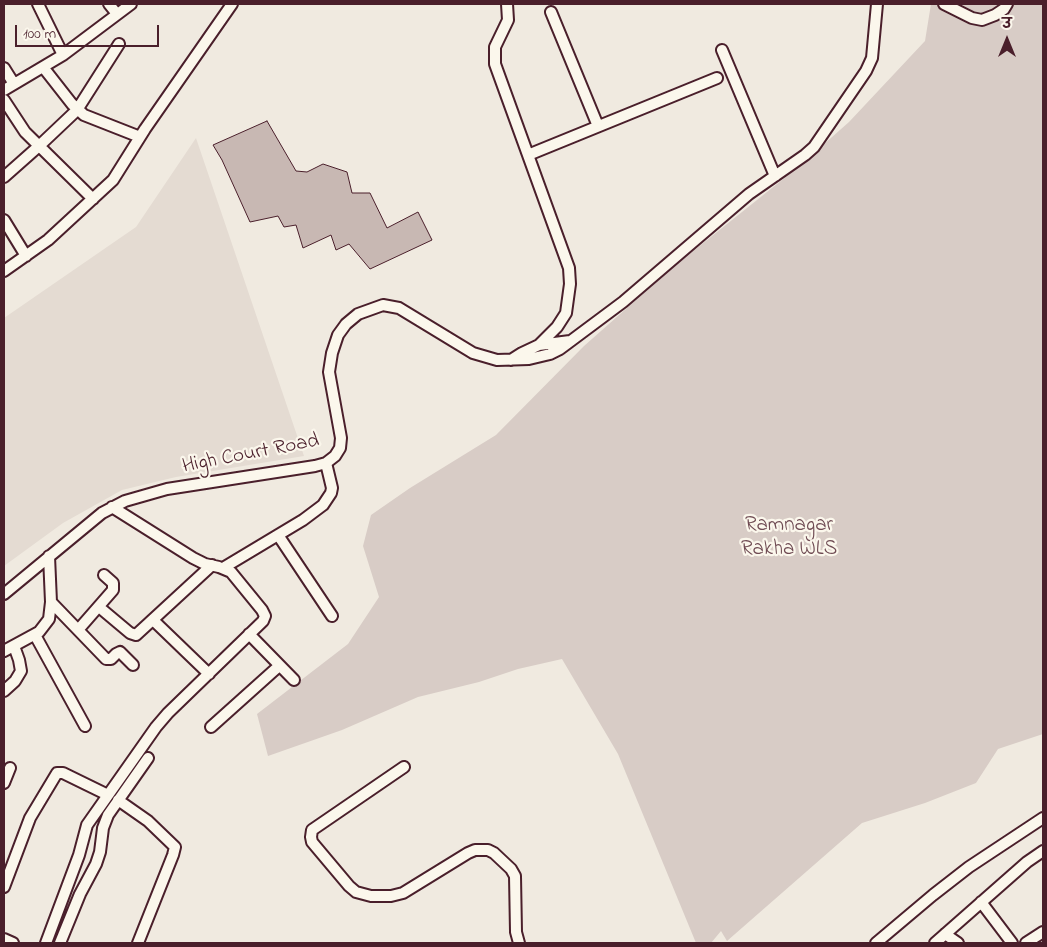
<!DOCTYPE html>
<html>
<head>
<meta charset="utf-8">
<style>
	body { margin:0 }
	#map { position:relative; width:1047px; height:947px; overflow:hidden; background:#f0eae0; font-family:"Indie Flower","Playpen Sans Deva",sans-serif }
	canvas { display:block }
	.frame { position:absolute; inset:0; border:5px solid #4a1f2b; pointer-events:none }
	.north { position:absolute; left:982px; top:15px; width:50px; height:50px; -webkit-text-stroke:4px #fbf7ec; paint-order:stroke; rotate:0deg; font-size:14px; font-weight:700; line-height:20px; text-align:center; color:#4a1f2b }
	.north::after { content:''; display:block; margin:auto; width:18px; height:22px; background:#4a1f2b; clip-path:polygon(50% 0,100% 100%,50% 72%,0 100%) }
	.scale { position:absolute; left:15px; top:25px; width:144px; height:22px; box-sizing:border-box; border:2px solid #4a1f2b; border-top:0; padding-left:6px; font-size:15px; line-height:18px; white-space:nowrap; color:#4a1f2b; -webkit-text-stroke:4px #fbf7ec; paint-order:stroke }
</style>
</head>
<body>
<div id="map">
<canvas width="1047" height="947"></canvas>
<div class="frame"></div>
<div class="north">उ</div>
<div class="scale">100 m</div>
</div>
<script>
const ctx = document.querySelector('canvas').getContext('2d');
ctx.lineJoin = 'round';
function fillPath(path, color) { ctx.fillStyle = color; ctx.fill(path, 'evenodd'); }
const poly = rows => new Path2D(rows.map(r => 'M' + r).join(''));
function trace(path, color, width, dash) { ctx.strokeStyle = color; ctx.lineWidth = width; ctx.lineCap = dash ? 'butt' : 'round'; ctx.setLineDash(dash || []); ctx.stroke(path); }
function label(font, color, halo, rows, align = 'center') {
  ctx.font = font + ' "Indie Flower",sans-serif'; ctx.lineWidth = 4.5; ctx.setLineDash([]); ctx.textBaseline = 'middle'; ctx.strokeStyle = halo; ctx.fillStyle = color; for (const [text, x, y, turn = 0] of rows) {
    ctx.save(); ctx.translate(x, y); ctx.rotate((+turn || 0) * Math.PI / 180); ctx.textAlign = isNaN(turn) ? turn : align; if (halo) ctx.strokeText(text, 0, 0); ctx.fillText(text, 0, 0); ctx.restore();
  }
}
fillPath(poly([
	[196,138,304,456,176,477,122,490,63,523,4,566,4,318,136,227]
]), '#e4dbd2');
fillPath(poly([
	[931,4,1043,4,1043,734,998,749,976,783,925,803,862,823,727,941,721,931,711,943,696,943,618,754,562,659,518,669,479,682,418,697,342,730,268,756,257,714,348,644,379,597,363,546,371,515,410,488,496,435,584,346,627,308,677,264,797,168,849,122,925,41]
]), '#d8ccc6');
const building = poly([
	[267,121,296,171,307,172,323,164,347,172,352,193,370,193,387,228,418,212,432,240,370,269,349,244,336,250,331,235,303,248,296,225,284,227,278,216,250,222,222,160,213,145,267,121]
]);
fillPath(building, '#c8b8b3');
trace(building, '#4a1f2b', 1);
const minor = poly([
	[38,4,63,55],
	[109,4,117,14],
	[507,4,508,20,495,47,495,64,569,268,570,284,566,313,557,327,539,345],
	[944,4,972,18,982,20,995,15,1004,9,1007,4],
	[551,12,598,126],
	[722,50,775,176],
	[43,67,72,104,84,115,140,137],
	[4,68,14,84],
	[4,90,63,55,131,4],
	[4,100,25,132,93,199],
	[528,155,717,78],
	[4,177,39,146,77,110,119,44],
	[4,220,26,256],
	[4,271,48,240,113,180,145,129,232,4],
	[511,360,522,353,539,345,570,341],
	[278,535,332,616],
	[223,568,303,520,323,505,331,493,332,488,326,463],
	[4,594,102,513,125,501,167,489,315,466,326,463,335,456,340,448,341,438,329,372,332,353,338,335,346,324,358,314,383,305,399,308,473,353,497,360,529,359,550,354,560,349,623,302,749,194,805,155,814,147,866,71,872,58,877,4],
	[51,602,106,659,111,659,116,654,120,652,133,665],
	[99,607,130,633,136,635,212,565],
	[153,620,209,674],
	[78,630,113,590,113,583,104,575],
	[249,634,294,680],
	[35,635,85,726],
	[4,651,39,632,49,619,51,602,49,556],
	[4,691,15,681,21,671,19,660,14,646],
	[211,727,279,666],
	[404,767,312,830,311,837,312,842,349,886,356,892,371,896,391,896,403,893,468,853,475,850,488,850,494,853,511,869,515,876,516,932,519,943],
	[4,783,10,768],
	[118,800,148,821,175,847,173,855,138,943],
	[4,887,30,818,57,773,63,773,108,795],
	[981,902,1012,943],
	[945,934,958,943],
	[4,939,13,943],
	[46,943,79,855,87,825,156,727,168,713,263,621,265,616,262,610,231,572,219,567,205,564,193,558,112,507],
	[60,943,80,894,96,864,100,852,103,828,108,815,148,758],
	[876,943,933,895,969,867,1043,818],
	[935,943,1027,862,1043,851],
	[1026,943,1043,932]
]);
trace(minor, '#4a1f2b', 14);
trace(minor, '#fbf7ec', 10);
label('21px', '#4a1f2b', '#fbf7ec', [
	["High Court Road",251,455,-11]
]);
label('21px', '#6e4a52', '#fbf7ec', [
	["Ramnagar",789,527],
	["Rakha WLS",789,551]
]);
</script>
</body>
</html>
